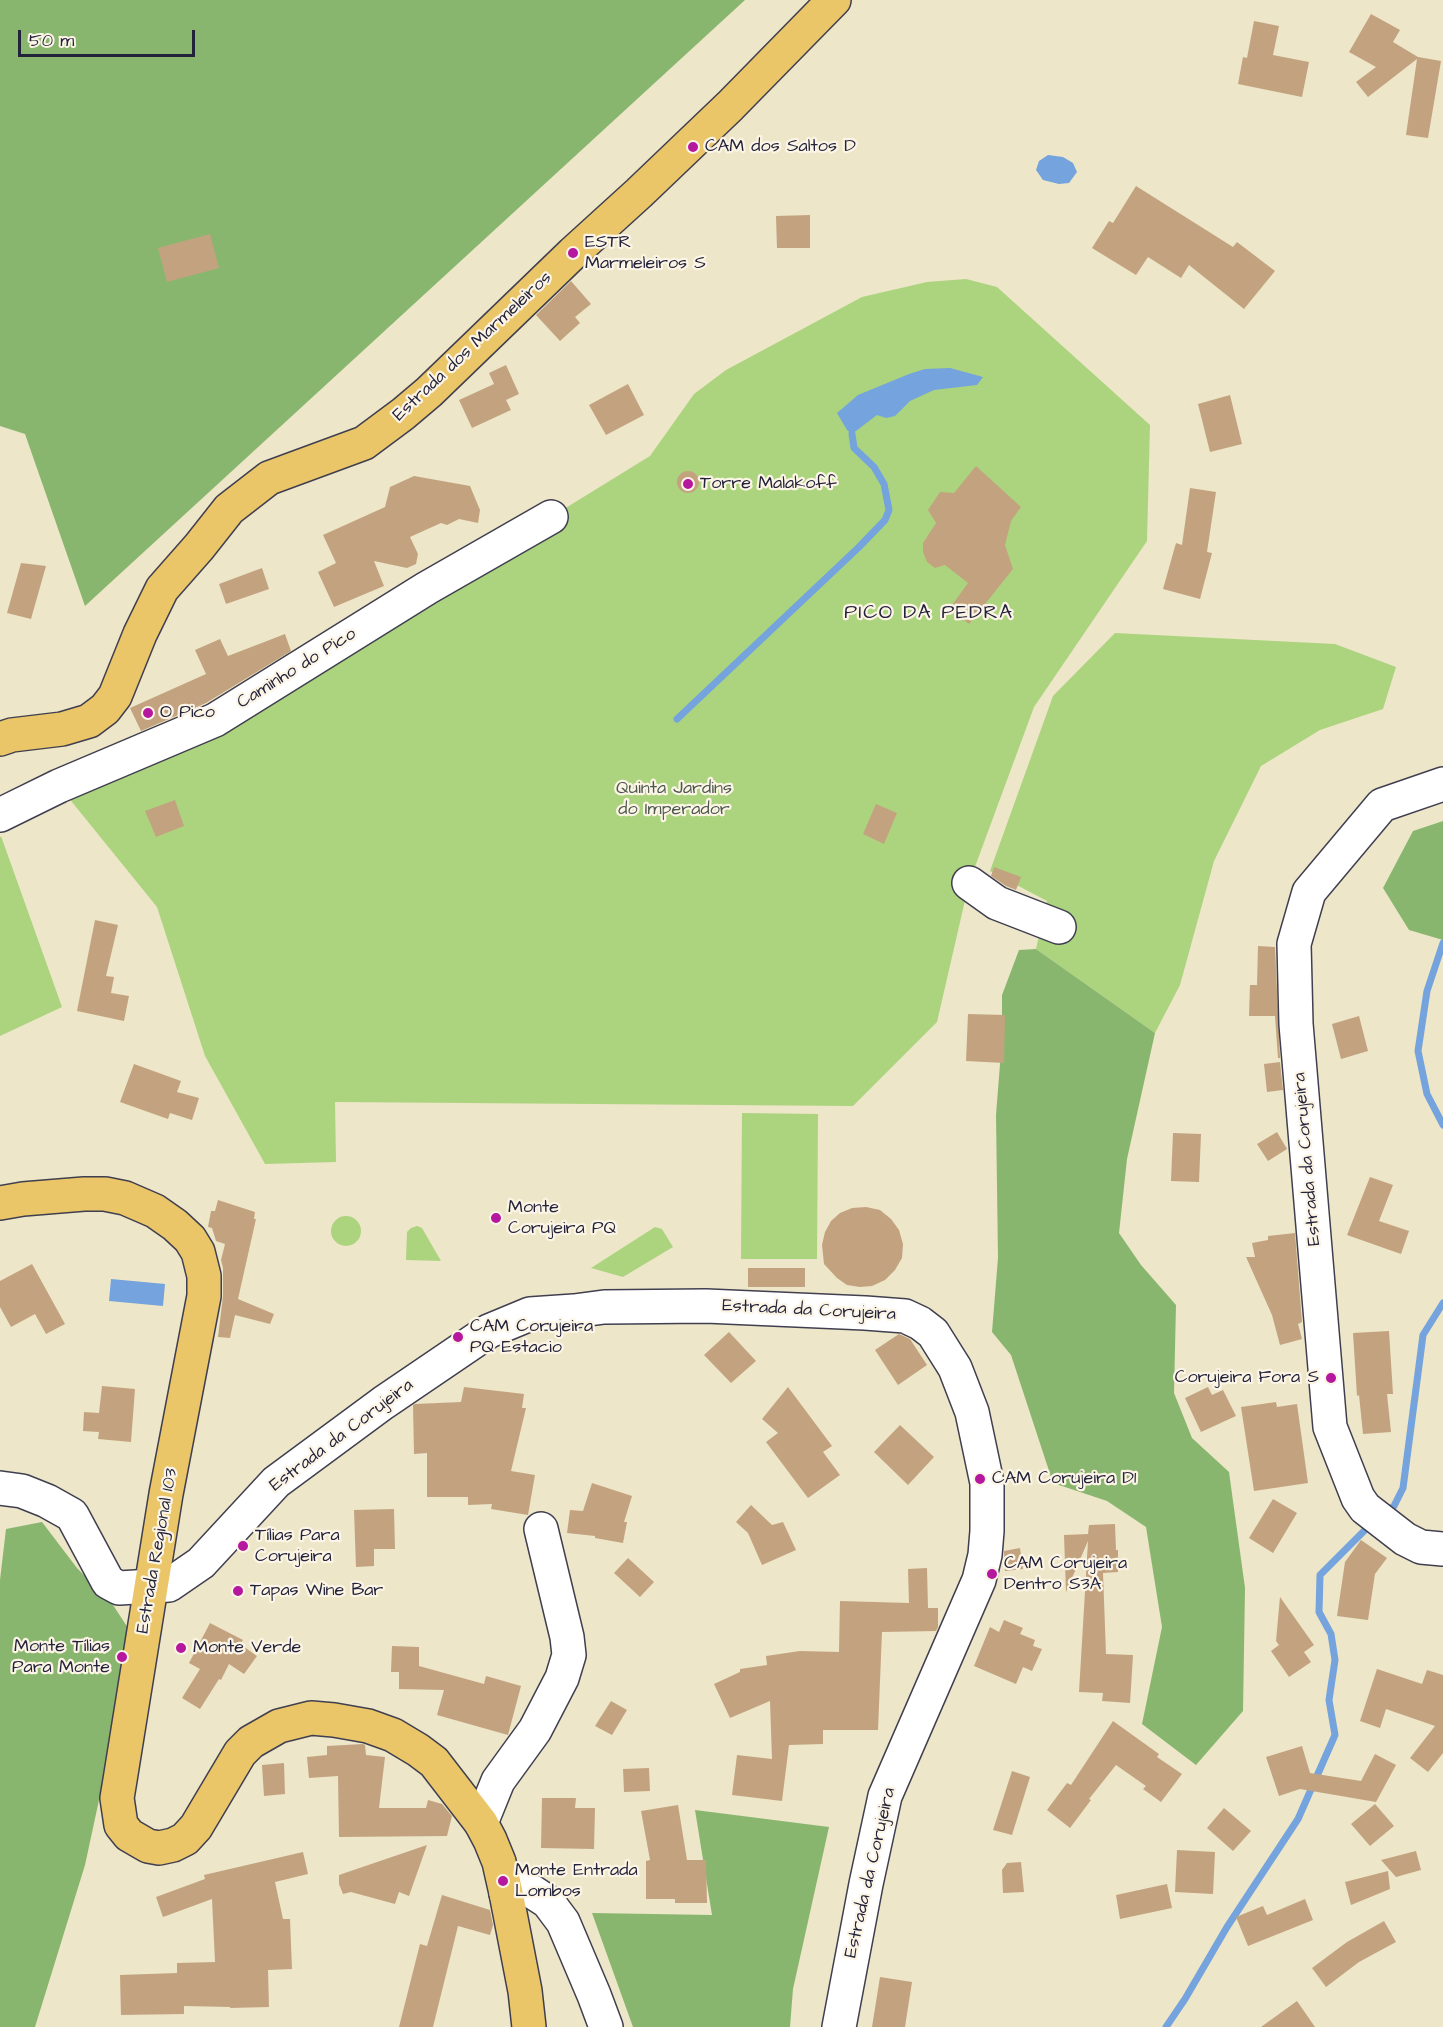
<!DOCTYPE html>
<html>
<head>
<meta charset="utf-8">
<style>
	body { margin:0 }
	#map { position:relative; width:1443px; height:2027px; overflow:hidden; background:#ede6c8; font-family:"Architects Daughter",sans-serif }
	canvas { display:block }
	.scale { position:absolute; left:18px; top:30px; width:177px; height:27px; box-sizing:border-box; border:3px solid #22223b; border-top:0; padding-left:8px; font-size:18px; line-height:21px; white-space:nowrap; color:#22223b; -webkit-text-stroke:4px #fcf5e5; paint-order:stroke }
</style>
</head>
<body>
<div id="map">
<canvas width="1443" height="2027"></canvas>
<div class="scale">50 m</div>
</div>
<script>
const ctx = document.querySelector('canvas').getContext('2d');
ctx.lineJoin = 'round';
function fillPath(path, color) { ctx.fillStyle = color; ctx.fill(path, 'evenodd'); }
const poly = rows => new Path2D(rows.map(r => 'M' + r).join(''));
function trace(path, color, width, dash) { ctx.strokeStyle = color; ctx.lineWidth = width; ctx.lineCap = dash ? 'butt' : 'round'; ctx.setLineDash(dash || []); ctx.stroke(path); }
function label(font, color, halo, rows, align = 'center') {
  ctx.font = font + ' "Architects Daughter",sans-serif'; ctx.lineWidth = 4.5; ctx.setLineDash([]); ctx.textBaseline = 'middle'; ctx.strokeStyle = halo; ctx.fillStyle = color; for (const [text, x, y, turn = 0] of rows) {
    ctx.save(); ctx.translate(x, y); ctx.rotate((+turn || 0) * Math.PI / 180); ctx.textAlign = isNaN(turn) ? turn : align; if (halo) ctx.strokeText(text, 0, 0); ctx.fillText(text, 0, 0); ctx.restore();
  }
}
fillPath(poly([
	[966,279,997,287,1150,425,1147,541,1034,707,969,883,937,1022,853,1106,335,1102,336,1162,265,1164,205,1056,157,907,59,786,121,759,551,517,650,456,694,394,726,370,862,297,927,282],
	[1115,633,1335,644,1396,667,1383,709,1320,730,1261,766,1214,861,1180,985,1155,1033,1036,949,1047,901,990,871,1053,696],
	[1,836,62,1007,0,1036,0,838],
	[742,1113,818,1114,817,1259,741,1259],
	'331 1231a15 15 0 1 1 30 0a15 15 0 1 1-30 0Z',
	[417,1226,422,1228,441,1261,406,1260,407,1232,411,1228],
	[655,1227,662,1229,673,1247,623,1277,591,1268]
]), '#acd47f');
fillPath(poly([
	[0,0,745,0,85,606,25,434,0,426],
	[1443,821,1443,940,1409,930,1383,888,1413,831],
	[1036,949,1155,1033,1127,1159,1119,1233,1141,1265,1176,1305,1174,1393,1192,1438,1229,1472,1245,1588,1243,1711,1196,1765,1142,1724,1162,1627,1146,1527,1107,1501,1053,1483,1011,1355,992,1332,998,1258,996,1115,1002,1039,1002,995,1019,950],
	[42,1522,77,1568,113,1605,128,1628,121,1698,85,1865,35,2027,0,2027,0,1580,6,1529],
	[695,1810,829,1827,793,1989,790,2027,633,2027,592,1913,712,1915]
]), '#89b66e');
fillPath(poly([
	[1048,155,1063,157,1073,163,1077,172,1069,183,1059,184,1043,180,1036,170,1039,161],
	[950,368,983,377,977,385,934,390,910,401,895,416,886,418,877,415,852,434,847,430,837,413,858,395,909,374,925,369],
	[111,1279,165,1284,163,1306,109,1301]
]), '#74a3dd');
trace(poly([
	[677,719,859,547,885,520,889,510,884,484,874,467,854,448,852,434],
	[1443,943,1427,991,1418,1051,1427,1094,1443,1125],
	[1386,1512,1394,1506,1403,1488,1423,1335,1443,1303],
	[1166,2027,1185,1999,1227,1927,1298,1819,1335,1735,1329,1700,1335,1660,1331,1634,1319,1612,1320,1575,1370,1525]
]), '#74a3dd', 7);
fillPath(poly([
	[1371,14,1400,30,1393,42,1418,57,1441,61,1428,138,1406,135,1417,59,1368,97,1356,82,1376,67,1349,52],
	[1254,21,1279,26,1273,55,1309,62,1302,97,1238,84,1243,57,1247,58],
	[1136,186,1233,247,1237,242,1275,271,1244,309,1189,265,1181,278,1148,257,1136,275,1092,248,1109,221,1113,223],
	[810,215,810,248,777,248,776,216],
	[210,234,219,268,167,282,158,248],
	[571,281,591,304,575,317,580,323,560,341,536,315],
	[506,365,519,394,506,400,511,410,472,428,459,400,494,384,489,373],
	[628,384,644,415,606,435,589,405],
	[1230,395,1242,444,1210,452,1198,404],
	[976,466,1021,507,1011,521,1005,545,1013,569,969,624,950,608,968,583,945,565,935,568,927,562,923,552,923,543,936,523,928,510,940,492,954,493],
	'677 482a11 11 0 1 1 22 0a11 11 0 1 1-22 0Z',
	[414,476,470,486,480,510,478,523,459,519,447,525,441,523,410,537,418,554,416,564,407,568,374,561,384,586,334,607,318,572,336,563,323,535,385,507,390,487],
	[1190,488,1216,492,1207,552,1212,553,1200,599,1163,589,1176,543,1182,545],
	[21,563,46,566,31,619,7,613],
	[262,568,269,589,226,604,219,584],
	[285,634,291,651,206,703,141,731,130,708,206,674,195,650,220,639,228,656],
	[175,800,184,826,156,837,145,811],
	[876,804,897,813,884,844,863,834],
	[994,867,1021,877,1016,890,1006,886,991,876],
	[95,920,118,925,106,976,114,977,111,993,129,996,124,1021,77,1011],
	[1258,946,1275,947,1280,1058,1278,1058,1275,1016,1249,1016,1250,985,1257,985],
	[968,1014,1005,1015,1004,1063,966,1061],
	[1359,1016,1368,1051,1341,1059,1332,1024],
	[1280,1062,1283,1090,1267,1092,1264,1064],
	[134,1064,181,1081,177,1092,199,1098,192,1120,170,1113,168,1119,120,1102],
	[1277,1132,1287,1149,1268,1161,1257,1144],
	[1173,1133,1201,1134,1199,1182,1171,1181],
	[1370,1177,1393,1185,1379,1221,1409,1231,1401,1254,1347,1235],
	[218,1200,255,1212,254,1219,256,1219,238,1299,274,1314,270,1324,235,1315,230,1338,218,1337,223,1296,223,1268,221,1260,225,1244,216,1241,212,1228,208,1227,211,1211,215,1211],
	[866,1207,880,1210,891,1219,899,1230,903,1244,902,1258,895,1270,885,1280,872,1286,860,1287,847,1285,837,1278,824,1264,822,1245,825,1232,831,1221,840,1213,852,1208],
	[1295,1233,1302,1322,1298,1324,1302,1339,1280,1345,1272,1315,1246,1257,1255,1257,1252,1243,1268,1240,1268,1236],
	[32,1264,65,1324,46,1334,35,1314,11,1327,0,1307,0,1281],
	[748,1268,805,1268,805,1287,748,1287],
	[1389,1331,1393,1394,1387,1394,1391,1432,1363,1434,1359,1395,1357,1396,1353,1333],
	[729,1332,756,1361,731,1383,704,1355],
	[899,1334,910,1339,927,1365,898,1385,875,1350],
	[102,1386,135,1389,131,1442,98,1439,99,1432,83,1431,84,1412,99,1413],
	[464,1387,524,1394,522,1408,526,1408,511,1471,535,1475,528,1515,491,1509,492,1504,468,1505,468,1497,427,1497,427,1453,414,1454,413,1405,415,1404,461,1402],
	[788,1387,832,1446,823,1452,840,1475,808,1498,766,1442,778,1433,762,1419],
	[1208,1387,1212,1395,1223,1390,1236,1416,1201,1432,1185,1398],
	[1276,1402,1277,1407,1297,1404,1308,1483,1254,1491,1241,1407],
	[900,1425,934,1457,908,1485,874,1452],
	[592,1483,632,1496,624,1522,627,1522,623,1543,595,1538,595,1536,567,1533,570,1510,583,1511],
	[1273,1499,1297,1513,1273,1553,1249,1538],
	[751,1505,772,1525,783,1522,796,1550,762,1565,748,1533,736,1522],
	[394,1509,395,1549,374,1549,374,1566,356,1567,354,1510],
	[1115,1524,1116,1550,1118,1550,1118,1572,1103,1573,1106,1654,1133,1655,1130,1703,1102,1701,1103,1693,1079,1692,1088,1541,1066,1592,1064,1535,1088,1534,1089,1525],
	[1361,1540,1387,1558,1375,1574,1368,1620,1337,1616,1345,1562],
	[1020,1548,1023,1569,1005,1571,1004,1551],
	[628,1558,654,1582,640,1597,614,1573],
	[927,1568,928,1608,938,1608,938,1627,936,1631,882,1632,878,1730,823,1730,823,1744,789,1745,782,1801,732,1795,737,1755,772,1759,770,1701,730,1718,714,1684,740,1672,740,1669,767,1665,766,1656,800,1651,839,1652,840,1601,909,1603,908,1569],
	[1280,1597,1314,1645,1304,1652,1311,1662,1289,1677,1271,1651,1279,1645,1276,1641],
	[1004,1620,1023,1628,1020,1634,1035,1640,1033,1646,1042,1649,1032,1671,1023,1667,1016,1684,974,1666,990,1627,999,1632],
	[210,1623,243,1640,240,1644,257,1656,244,1674,229,1664,221,1680,219,1679,200,1709,182,1698,200,1669,189,1663],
	[392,1646,419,1647,419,1666,484,1684,486,1676,521,1686,508,1735,437,1715,444,1690,399,1689,399,1672,391,1672],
	[1377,1669,1422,1684,1427,1670,1443,1675,1443,1753,1428,1772,1410,1758,1435,1726,1386,1709,1380,1728,1360,1721],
	[611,1701,627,1710,612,1735,595,1726],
	[1113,1721,1159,1754,1157,1757,1182,1774,1161,1802,1143,1789,1146,1786,1116,1765,1089,1799,1091,1800,1070,1828,1047,1810,1067,1783,1071,1785],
	[363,1744,365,1745,366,1755,385,1757,379,1808,426,1808,428,1800,442,1804,452,1816,447,1836,339,1837,338,1776,309,1778,307,1757,327,1755,327,1746],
	[1302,1746,1310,1773,1361,1781,1375,1754,1396,1765,1376,1802,1300,1789,1279,1796,1266,1757],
	[284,1763,285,1794,264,1796,262,1765],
	[649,1768,650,1791,624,1792,623,1769],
	[1012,1771,1030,1777,1012,1835,993,1830],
	[542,1798,576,1798,575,1808,595,1808,594,1849,541,1848],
	[1375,1804,1394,1826,1370,1846,1351,1824],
	[678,1805,687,1860,706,1860,707,1903,675,1903,675,1899,646,1899,646,1861,650,1860,641,1811],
	[1224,1808,1251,1831,1233,1851,1207,1828],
	[427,1845,409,1896,399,1892,395,1904,351,1892,343,1894,339,1884,339,1875],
	[1177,1850,1215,1852,1213,1894,1175,1892],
	[1416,1851,1421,1870,1396,1877,1381,1860],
	[303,1852,308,1874,275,1882,283,1919,290,1919,292,1969,268,1970,269,2007,230,2008,230,2007,184,2006,184,2014,121,2015,120,1975,177,1973,177,1963,215,1962,212,1899,163,1917,156,1897,205,1879,204,1875],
	[1021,1862,1024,1892,1003,1893,1002,1870,1007,1863],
	[1388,1871,1390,1889,1351,1905,1345,1882],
	[1167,1884,1172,1908,1120,1919,1116,1895],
	[442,1895,490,1910,493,1925,490,1935,458,1926,433,2027,399,2027,420,1944,427,1946],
	[1305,1899,1313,1920,1248,1946,1236,1917,1263,1906,1267,1915],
	[1384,1921,1396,1942,1359,1962,1326,1987,1312,1968,1347,1942],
	[880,1977,912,1982,905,2027,872,2027],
	[1297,2001,1315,2027,1261,2027]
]), '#c3a37f');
const minor = poly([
	[1443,784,1382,805,1309,892,1294,944,1296,1024,1330,1427,1358,1498,1365,1508,1405,1539,1421,1547,1443,1549],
	[0,815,59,786,215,720,427,588,551,517],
	[969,883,997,903,1059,927],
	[0,1488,22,1491,47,1501,72,1515,108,1582,119,1588,169,1585,201,1563,276,1482,383,1403,489,1331,530,1314,574,1311,604,1307,706,1306,865,1313,905,1316,920,1323,933,1333,955,1368,972,1412,987,1483,987,1531,985,1555,979,1580,885,1796,866,1884,839,2027],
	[481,1823,498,1781,535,1730,562,1678,569,1655,567,1637,541,1529],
	[506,1893,528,1889,548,1902,563,1922,594,1995,606,2027]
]);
const major = poly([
	[0,739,12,735,62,729,89,721,105,709,115,696,140,634,162,589,199,547,229,509,269,478,364,443,403,414,429,392,573,253,639,193,730,106,834,0],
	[0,1203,23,1199,84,1194,105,1194,125,1198,155,1211,175,1225,190,1239,198,1252,204,1276,204,1296,166,1494,120,1780,117,1798,121,1825,129,1835,148,1846,159,1848,173,1845,185,1839,196,1827,240,1753,251,1742,279,1726,311,1718,334,1720,368,1726,393,1735,418,1750,434,1762,481,1823,490,1840,499,1862,506,1893,525,1991,529,2027]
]);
trace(minor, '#403f50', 36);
trace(major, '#403f50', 36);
trace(minor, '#fff', 33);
trace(major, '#eac669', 33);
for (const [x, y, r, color] of [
	[693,147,6,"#b5179e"],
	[573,253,6,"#b5179e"],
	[688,484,6,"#b5179e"],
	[148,713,6,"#b5179e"],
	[496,1218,6,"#b5179e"],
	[458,1337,6,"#b5179e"],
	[1331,1378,6,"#b5179e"],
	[980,1479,6,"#b5179e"],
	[243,1546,6,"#b5179e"],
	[992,1574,6,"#b5179e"],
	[238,1591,6,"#b5179e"],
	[181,1648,6,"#b5179e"],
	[122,1657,6,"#b5179e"],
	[503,1881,6,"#b5179e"]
]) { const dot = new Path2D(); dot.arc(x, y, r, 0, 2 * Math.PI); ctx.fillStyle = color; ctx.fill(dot); trace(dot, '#fcf5e5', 2); }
label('18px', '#22223b', '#fcf5e5', [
	["CAM dos Saltos D",705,147],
	["ESTR",585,243],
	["Marmeleiros S",585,264],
	["Torre Malakoff",700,484],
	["O Pico",160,713],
	["Monte",508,1208],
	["Corujeira PQ",508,1229],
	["CAM Corujeira",470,1327],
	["PQ Estacio",470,1348],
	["Corujeira Fora S",1319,1378,"right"],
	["CAM Corujeira D1",992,1479],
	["Tílias Para",255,1536],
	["Corujeira",255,1557],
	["CAM Corujeira",1004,1564],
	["Dentro S3A",1004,1585],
	["Tapas Wine Bar",250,1591],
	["Monte Tílias",110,1647,"right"],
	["Para Monte",110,1668,"right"],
	["Monte Verde",193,1648],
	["Monte Entrada",515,1871],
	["Lombos",515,1892]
], 'left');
label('18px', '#22223b', '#fcf5e5', [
	["Estrada dos Marmeleiros",473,347,-43],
	["Caminho do Pico",297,669,-32],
	["Estrada da Corujeira",1308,1159,-95],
	["Estrada da Corujeira",809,1311,3],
	["Estrada da Corujeira",342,1436,-37],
	["Estrada Regional 103",158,1551,-80],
	["Estrada da Corujeira",871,1873,-77]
]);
label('18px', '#4b574f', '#fcf5e5', [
	["Quinta Jardins",674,789],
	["do Imperador",674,810]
]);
ctx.letterSpacing = '1.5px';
label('20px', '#22223b', '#fcf5e5', [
	["PICO DA PEDRA",929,614]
]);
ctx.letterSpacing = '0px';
</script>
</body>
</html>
